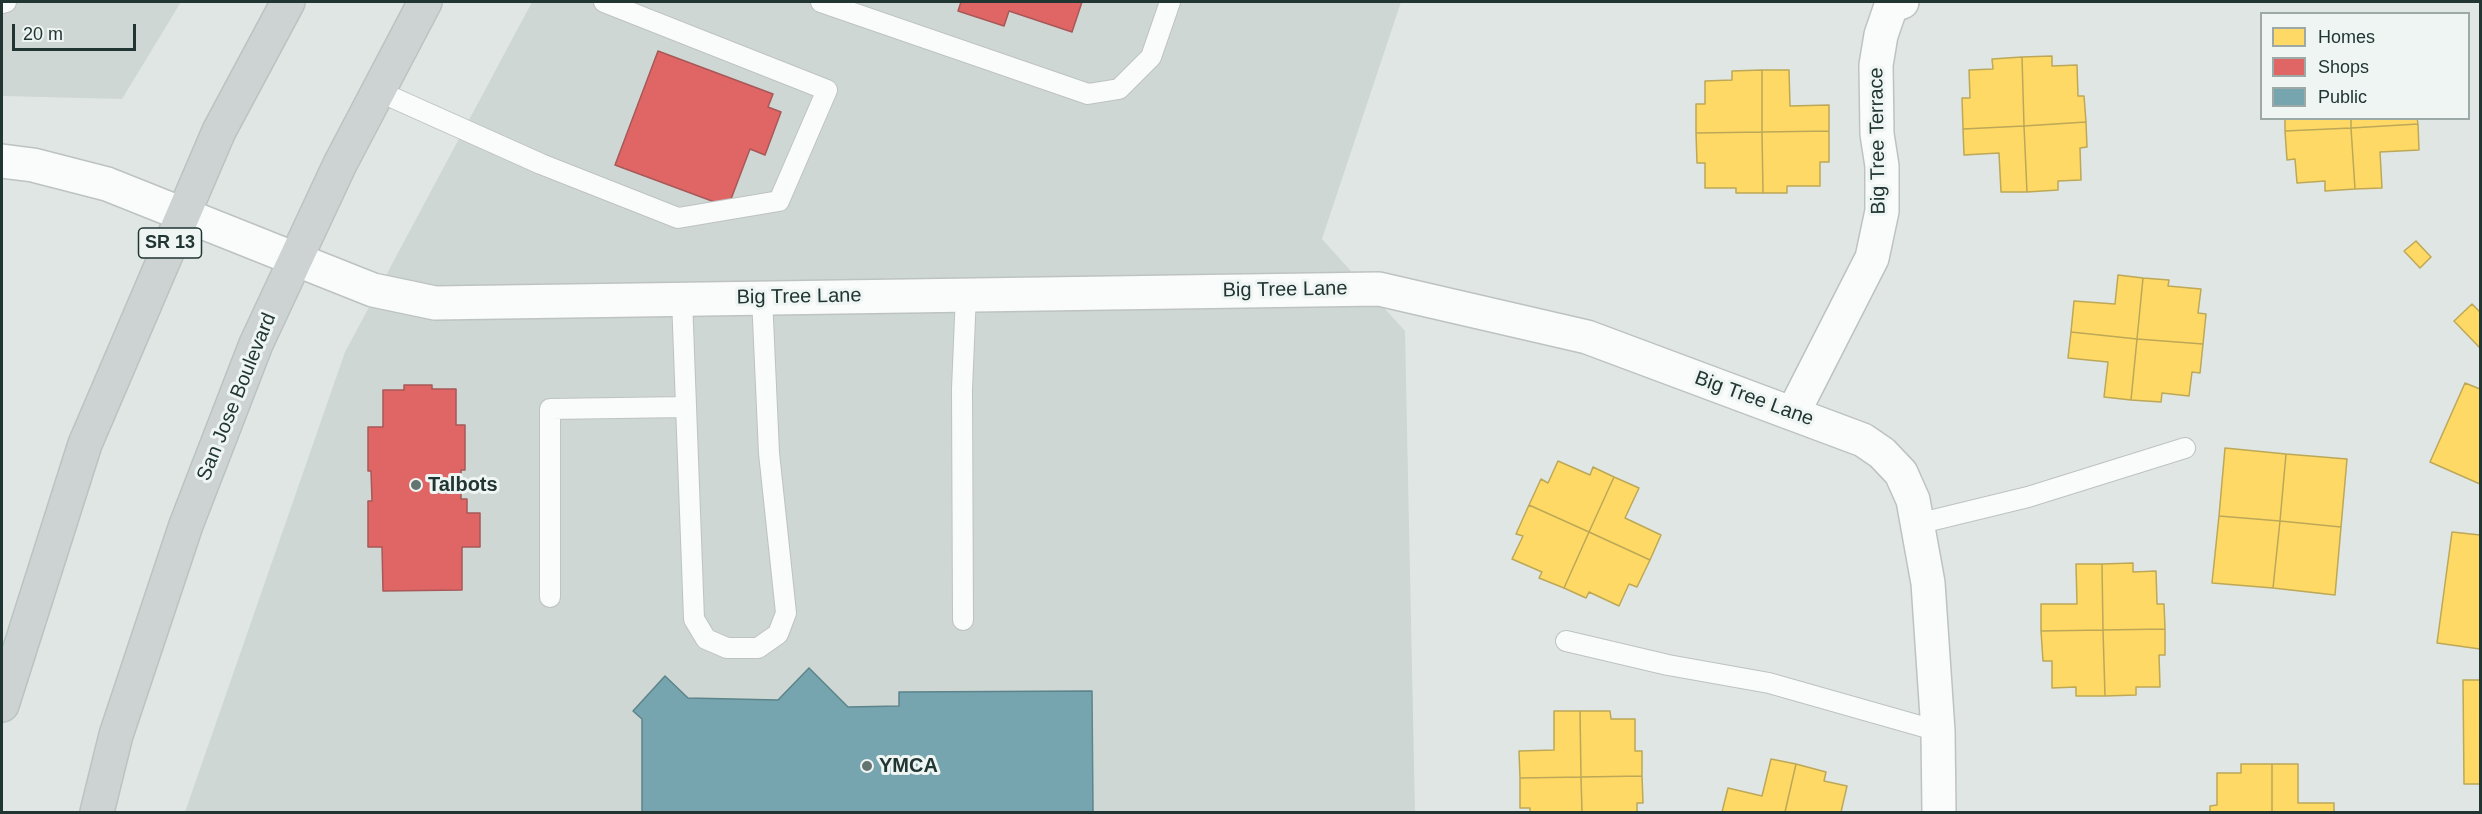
<!DOCTYPE html>
<html>
<head>
<meta charset="utf-8">
<style>
	body { margin:0 }
	#map { position:relative; width:2482px; height:814px; overflow:hidden; background:#e0e6e4; font-family:Helvetica,sans-serif }
	canvas { display:block }
	.frame { position:absolute; inset:0; border:3px solid #213633; pointer-events:none }
	.legend { position:absolute; left:2260px; top:12px; width:210px; height:108px; box-sizing:border-box; background:#eef5f3; border:2px solid #9ca9a6; margin:0; padding:8px 10px; list-style:none; font-size:18px; color:#213633 }
	.legend li { display:flex; align-items:center; gap:12px; height:30px }
	.legend b { width:30px; border:2px solid #9ca9a6 }
	.scale { position:absolute; left:12px; top:24px; width:124px; height:27px; box-sizing:border-box; border:3px solid #213633; border-top:0; padding-left:8px; font-size:18px; line-height:21px; white-space:nowrap; color:#213633; -webkit-text-stroke:4px #eef5f3; paint-order:stroke }
</style>
</head>
<body>
<div id="map">
<canvas width="2482" height="814"></canvas>
<div class="frame"></div>
<ul class="legend">
<li><b style="height:16px;background:#ffd966"></b>Homes</li>
<li><b style="height:16px;background:#e06666"></b>Shops</li>
<li><b style="height:16px;background:#76a5af"></b>Public</li>
</ul>
<div class="scale">20 m</div>
</div>
<script>
const ctx = document.querySelector('canvas').getContext('2d');
ctx.lineJoin = 'round';
function fillPath(path, color) { ctx.fillStyle = color; ctx.fill(path, 'evenodd'); }
const poly = rows => new Path2D(rows.map(r => 'M' + r).join(''));
function trace(path, color, width, dash) { ctx.strokeStyle = color; ctx.lineWidth = width; ctx.lineCap = dash ? 'butt' : 'round'; ctx.setLineDash(dash || []); ctx.stroke(path); }
function label(font, color, halo, rows, align = 'center') {
  ctx.font = font + ' Helvetica,sans-serif'; ctx.lineWidth = 6; ctx.setLineDash([]); ctx.textBaseline = 'middle'; ctx.strokeStyle = halo; ctx.fillStyle = color; for (const [text, x, y, turn = 0] of rows) {
    ctx.save(); ctx.translate(x, y); ctx.rotate((+turn || 0) * Math.PI / 180); ctx.textAlign = isNaN(turn) ? turn : align; if (halo) ctx.strokeText(text, 0, 0); ctx.fillText(text, 0, 0); ctx.restore();
  }
}
fillPath(poly([
	[2,2,181,2,122,99,2,96],
	[532,2,1401,2,1322,239,1405,331,1415,812,185,812,345,352]
]), '#cfd7d4');
const homes = poly([
	[2052,56,2052,66,2077,65,2078,96,2084,96,2086,122,2024,126,2022,57,2052,56],
	[2022,57,2024,126,1963,129,1962,98,1970,98,1969,70,1993,69,1992,59,2022,57],
	[1762,70,1789,70,1790,106,1829,105,1829,131,1762,132,1762,70],
	[1762,70,1762,132,1696,133,1696,104,1705,104,1705,81,1732,80,1732,71,1762,70],
	[2285,118,2351,118,2351,128,2285,131,2285,118],
	[2351,118,2417,118,2418,124,2351,128,2351,118],
	[2086,122,2087,147,2080,148,2081,180,2058,181,2058,190,2027,192,2024,126,2086,122],
	[2418,124,2419,150,2380,152,2382,188,2355,189,2351,128,2418,124],
	[2024,126,2027,192,2001,192,1999,153,1964,155,1963,129,2024,126],
	[2351,128,2355,189,2325,191,2325,181,2297,183,2295,159,2287,160,2285,131,2351,128],
	[1829,131,1829,162,1820,162,1820,186,1787,186,1787,193,1763,193,1762,132,1829,131],
	[1762,132,1763,193,1736,193,1736,188,1705,188,1705,163,1697,163,1696,133,1762,132],
	[2416,241,2431,257,2420,268,2404,251,2416,241],
	[2118,275,2143,278,2137,339,2071,332,2074,301,2115,304,2118,275],
	[2143,278,2169,280,2168,286,2201,289,2198,313,2206,314,2203,344,2137,339,2143,278],
	[2472,304,2480,312,2480,348,2454,321,2472,304],
	[2071,332,2137,339,2131,400,2104,397,2108,362,2068,358,2071,332],
	[2137,339,2203,344,2200,373,2192,372,2189,396,2162,393,2161,402,2131,400,2137,339],
	[2465,383,2480,389,2480,484,2430,462,2465,383],
	[2225,448,2286,454,2280,521,2219,516,2225,448],
	[2286,454,2347,459,2341,527,2280,521,2286,454],
	[1558,461,1590,475,1593,467,1614,477,1589,532,1529,505,1541,479,1548,483,1558,461],
	[1614,477,1639,488,1625,518,1661,535,1650,560,1589,532,1614,477],
	[1529,505,1589,532,1564,588,1539,578,1542,572,1512,559,1523,536,1516,534,1529,505],
	[2219,516,2280,521,2273,588,2212,583,2219,516],
	[2280,521,2341,527,2335,595,2273,588,2280,521],
	[1589,532,1650,560,1637,587,1629,584,1619,606,1589,592,1586,598,1564,588,1589,532],
	[2452,532,2480,535,2480,649,2437,643,2452,532],
	[2133,563,2133,572,2156,571,2157,604,2164,604,2165,629,2103,630,2102,564,2133,563],
	[2076,564,2102,564,2103,630,2041,631,2041,604,2077,604,2076,564],
	[2165,629,2165,655,2159,655,2160,687,2136,687,2136,695,2105,696,2103,630,2165,629],
	[2103,630,2105,696,2076,696,2076,687,2052,688,2052,661,2043,661,2041,631,2103,630],
	[2463,680,2480,680,2480,784,2464,784,2463,680],
	[1554,711,1580,711,1581,777,1520,778,1519,751,1554,750,1554,711],
	[1580,711,1610,711,1611,719,1635,719,1635,751,1642,751,1642,776,1581,777,1580,711],
	[1771,759,1796,764,1785,812,1722,812,1728,788,1762,796,1771,759],
	[1796,764,1826,772,1824,781,1847,786,1841,812,1785,812,1796,764],
	[2241,764,2272,764,2272,812,2210,812,2210,806,2217,805,2217,773,2241,773,2241,764],
	[2272,764,2298,764,2298,803,2334,803,2334,812,2272,812,2272,764],
	[1642,776,1643,803,1637,803,1637,812,1582,812,1581,777,1642,776],
	[1581,777,1582,812,1530,812,1530,808,1520,808,1520,778,1581,777]
]);
fillPath(homes, '#ffd966');
trace(homes, '#bca857', 1.5);
const shops = poly([
	[961,2,1082,2,1072,32,1009,11,1004,26,958,11,961,2],
	[658,51,773,94,768,107,781,112,765,155,750,149,728,207,615,165,658,51],
	[404,385,432,385,432,389,456,389,456,425,465,425,465,470,461,470,461,499,467,499,467,513,480,513,480,547,462,547,462,590,383,591,382,547,368,547,368,501,372,501,371,471,368,471,368,427,383,427,383,390,404,390,404,385]
]);
fillPath(shops, '#e06666');
trace(shops, '#a75857', 1.5);
const public = poly([
	[809,668,848,707,899,706,899,692,1092,691,1093,812,642,812,642,719,633,711,665,676,688,698,778,700,809,668]
]);
fillPath(public, '#76a5af');
trace(public, '#5c848a', 1.5);
const service = poly([
	[821,2,1088,94,1119,89,1151,57,1170,2],
	[2,3,6,2],
	[378,91,541,164,678,218,779,201,827,90,604,2],
	[682,299,694,619,706,639,727,648,758,648,778,634,786,613,769,453,762,297],
	[1917,524,2028,497,2185,448],
	[550,597,550,409,686,407],
	[963,620,962,389,966,294],
	[1566,641,1668,665,1769,683,1938,731]
]);
const minor = poly([
	[295,259,373,290,435,303,1379,289,1587,337,1863,440,1882,453,1901,473,1913,500,1928,583,1938,731,1939,812],
	[1793,413,1872,258,1882,211,1882,166,1877,134,1876,65,1881,35,1891,6,1902,2]
]);
const tertiary = poly([
	[2,161,33,165,107,184,295,259]
]);
const primary = poly([
	[2,705,85,444,219,131,288,2],
	[97,812,116,735,186,525,256,344,340,164,425,2]
]);
trace(service, '#bdc3c1', 22);
trace(minor, '#bdc3c1', 36);
trace(tertiary, '#bdc3c1', 36);
trace(primary, '#bbc3c1', 36);
trace(service, '#fafbfb', 20);
trace(minor, '#fafbfb', 33);
trace(tertiary, '#fafbfb', 33);
trace(primary, '#ccd3d2', 33);
for (const [x, y, r, color] of [
	[416,485,6,"#647471"],
	[867,766,6,"#647471"]
]) { const dot = new Path2D(); dot.arc(x, y, r, 0, 2 * Math.PI); ctx.fillStyle = color; ctx.fill(dot); trace(dot, '#eef5f3', 2); }
for (const [x, y, w] of [
	[170,243,63]
]) { const box = new Path2D(); box.roundRect(x - w / 2, y - 15, w, 30, 4.5); ctx.fillStyle = '#eef5f3'; ctx.fill(box); trace(box, '#213633', 1.5); }
label('bold 18px', '#213633', null, [
	["SR 13",170,243]
]);
label('20px', '#213633', '#eef5f3', [
	["Big Tree Terrace",1878,141,-91],
	["Big Tree Lane",1285,290,-1],
	["Big Tree Lane",799,297,-1],
	["San Jose Boulevard",237,397,-68],
	["Big Tree Lane",1754,399,20]
]);
label('bold 20px', '#213633', '#eef5f3', [
	["Talbots",428,485],
	["YMCA",879,766]
], 'left');
</script>
</body>
</html>
